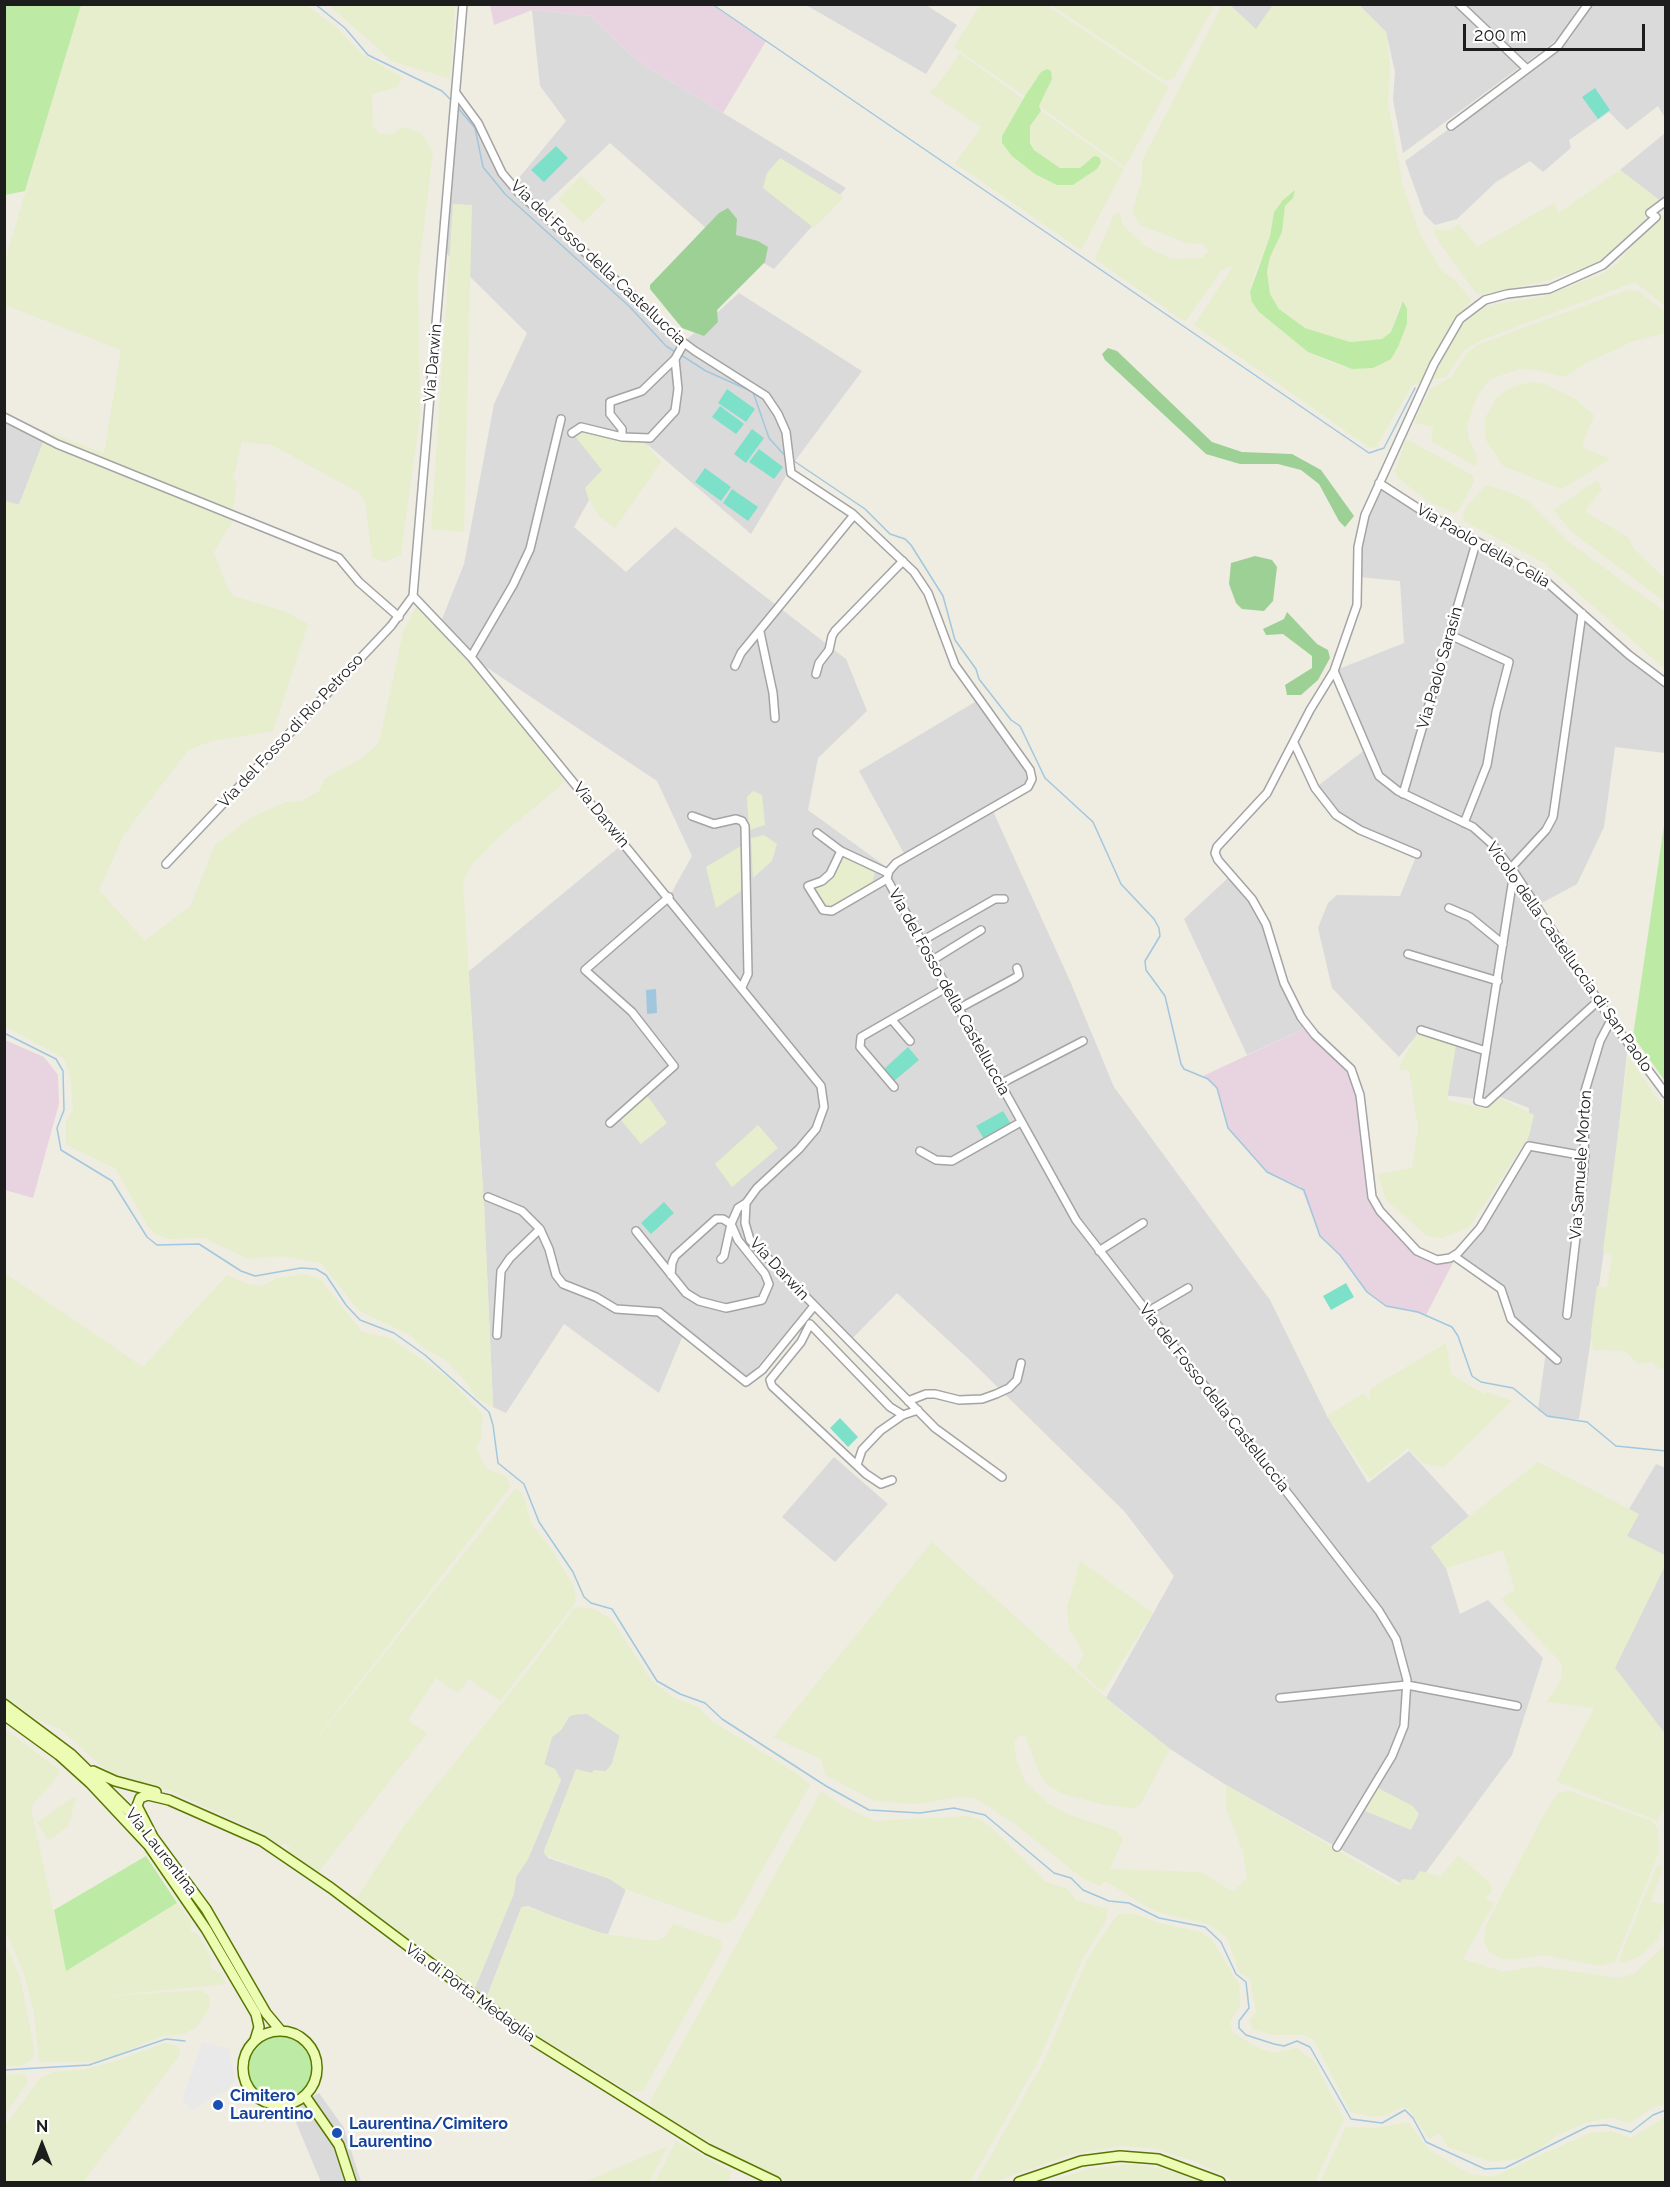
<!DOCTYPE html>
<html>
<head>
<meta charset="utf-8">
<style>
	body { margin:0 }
	#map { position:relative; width:1670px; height:2187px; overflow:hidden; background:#efece2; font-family:Raleway,sans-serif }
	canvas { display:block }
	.frame { position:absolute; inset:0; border:6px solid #1d1d1d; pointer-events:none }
	.north { position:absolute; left:12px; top:2115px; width:60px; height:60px; -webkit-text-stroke:4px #fff; paint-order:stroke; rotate:0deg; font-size:16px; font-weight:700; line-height:24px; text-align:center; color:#1d1d1d }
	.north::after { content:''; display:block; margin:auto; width:21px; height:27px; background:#1d1d1d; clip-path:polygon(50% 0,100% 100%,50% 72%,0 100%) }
	.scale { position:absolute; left:1463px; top:24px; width:182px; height:27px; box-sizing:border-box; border:3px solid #1d1d1d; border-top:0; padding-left:8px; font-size:18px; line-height:21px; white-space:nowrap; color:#1d1d1d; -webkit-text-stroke:4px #fff; paint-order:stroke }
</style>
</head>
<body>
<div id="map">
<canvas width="1670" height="2187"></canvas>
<div class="frame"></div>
<div class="north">N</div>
<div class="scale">200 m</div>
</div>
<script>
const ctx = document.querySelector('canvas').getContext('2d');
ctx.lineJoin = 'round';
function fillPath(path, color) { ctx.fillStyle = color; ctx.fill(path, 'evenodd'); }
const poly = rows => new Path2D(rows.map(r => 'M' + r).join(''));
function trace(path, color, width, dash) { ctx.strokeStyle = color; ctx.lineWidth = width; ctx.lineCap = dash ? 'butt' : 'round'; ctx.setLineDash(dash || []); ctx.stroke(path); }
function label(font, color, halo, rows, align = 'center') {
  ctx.font = font + ' Raleway,sans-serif'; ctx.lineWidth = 5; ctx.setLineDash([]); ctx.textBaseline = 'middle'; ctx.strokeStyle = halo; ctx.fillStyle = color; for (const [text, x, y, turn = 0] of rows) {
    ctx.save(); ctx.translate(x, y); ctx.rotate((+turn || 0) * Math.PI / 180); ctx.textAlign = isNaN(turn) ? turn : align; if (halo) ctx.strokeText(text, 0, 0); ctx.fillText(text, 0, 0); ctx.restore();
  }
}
fillPath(poly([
	[806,5,926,5,957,25,926,74],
	[1230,5,1273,5,1256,30],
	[1359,5,1454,5,1520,67,1403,153,1393,100,1395,72,1386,32],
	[1466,5,1580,5,1560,37,1527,62],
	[1592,5,1665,5,1665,118,1658,106,1627,130,1609,112,1569,140,1571,148,1543,172,1530,161,1496,182,1457,219,1435,225,1424,214,1405,161,1561,47,1570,39],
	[532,10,590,16,638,61,846,188,774,269,715,236,610,143,539,210,683,343,739,293,862,371,795,461,751,534,648,445,621,443,574,527,626,572,675,527,846,659,867,711,818,758,808,810,885,866,891,868,906,857,859,771,980,699,1032,774,1027,789,992,809,1070,981,1114,1087,1270,1300,1327,1416,1368,1483,1409,1451,1469,1516,1431,1547,1446,1568,1460,1614,1488,1600,1543,1658,1512,1755,1413,1890,1226,1785,1170,1749,1106,1698,1174,1576,1124,1511,973,1363,897,1293,849,1342,810,1303,745,1382,686,1328,659,1393,564,1324,506,1413,493,1407,484,1204,468,972,624,843,669,897,692,856,657,781,471,657,440,624,464,564,494,404,527,333,443,250,456,93,478,123,502,173,513,185,566,121,540,86],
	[1665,133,1666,200,1663,203,1620,170],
	[4,416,47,432,19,505,5,501],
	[1379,483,1531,572,1665,681,1665,753,1615,747,1604,827,1577,884,1536,906,1628,1043,1610,1211,1579,1419,1551,1418,1538,1410,1546,1351,1515,1323,1506,1298,1494,1285,1454,1256,1473,1236,1527,1148,1529,1108,1495,1095,1477,1099,1443,1095,1421,1030,1399,1057,1332,988,1318,928,1328,903,1337,895,1400,896,1417,854,1339,818,1315,788,1366,749,1334,671,1404,643,1400,581,1359,577,1361,528],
	[1231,875,1258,909,1279,967,1308,1027,1247,1055,1184,919],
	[834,1457,888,1504,835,1562,782,1517],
	[1656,1464,1666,1468,1665,1734,1615,1668,1616,1531],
	[579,1713,588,1714,620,1735,612,1764,606,1771,592,1773,576,1770,544,1851,548,1858,610,1879,625,1889,625,1892,608,1934,589,1931,528,1906,521,1908,486,1999,474,1990,514,1893,516,1877,528,1859,561,1780,544,1765,552,1737,562,1729,567,1717],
	[319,2093,344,2128,361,2182,321,2182,290,2108]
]), '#dbdada');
fillPath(poly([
	[490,5,712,5,766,41,723,113,638,61,590,16,532,10,494,25],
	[1308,1027,1343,1059,1360,1095,1372,1197,1421,1254,1437,1260,1458,1253,1426,1315,1386,1306,1367,1292,1340,1255,1320,1236,1301,1187,1267,1172,1228,1128,1217,1088,1203,1076],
	[5,1040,44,1057,58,1075,59,1104,33,1198,5,1190]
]), '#e8d4e1');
fillPath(poly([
	[81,5,306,5,335,26,362,54,403,78,397,87,372,94,373,127,380,134,393,134,403,127,421,133,433,152,418,275,420,414,401,555,384,562,372,557,365,501,358,492,272,445,242,442,233,480,237,481,233,512,237,514,214,552,226,585,233,596,284,611,308,624,273,731,212,741,188,750,123,836,99,890,145,941,191,905,215,845,252,817,286,802,302,801,319,791,324,779,362,758,379,743,403,632,417,605,475,669,565,782,494,841,470,867,463,883,484,1204,493,1407,476,1398,467,1383,445,1360,422,1347,410,1335,358,1310,321,1263,281,1256,248,1259,204,1238,169,1239,155,1234,147,1225,116,1169,67,1145,65,1137,66,1121,73,1110,71,1080,65,1059,5,1026,4,501,19,505,47,432,104,453,121,350,5,305,5,261],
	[329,5,455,5,450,79,392,61],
	[980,5,1046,5,1169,87,1125,167,1039,106,1052,79,1041,72,1025,96,954,47],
	[1051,5,1215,5,1174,78,1165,81],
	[1222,5,1230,5,1256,29,1273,5,1359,5,1386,32,1390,66,1388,102,1403,186,1420,234,1441,270,1456,281,1471,300,1446,333,1421,382,1412,386,1376,447,1370,448,1194,325,1232,268,1230,266,1221,271,1185,322,1095,259,1114,215,1120,213,1123,225,1145,246,1172,259,1203,258,1208,251,1203,244,1187,243,1140,225,1132,212,1142,179,1142,161],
	[1293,198,1285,206,1282,232,1270,257,1267,272,1270,294,1279,309,1305,328,1350,342,1382,339,1391,332,1401,302,1398,347,1352,369,1335,364,1308,352,1259,312,1252,302,1253,278,1270,236,1274,212],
	[960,53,1023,99,1002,136,1073,185,1097,169,1090,159,1080,168,1060,168,1034,150,1029,137,1030,126,1041,111,1124,169,1081,250,955,163,981,127,929,92,937,86],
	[780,158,844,197,814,228,763,188,767,173],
	[1620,170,1663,203,1597,263,1549,280,1482,295,1475,292,1439,242,1434,230,1449,230,1459,224,1477,247,1554,203,1559,213],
	[581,176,606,200,583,223,558,199],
	[453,204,472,205,464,532,431,529],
	[1665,214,1665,306,1635,282,1481,340,1464,351,1446,377,1432,380,1458,329,1480,309,1495,304,1542,297,1602,274,1618,263,1636,240],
	[1627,290,1638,291,1665,312,1665,333,1634,341,1586,363,1564,377,1537,370,1520,369,1490,379,1477,396,1467,426,1469,440,1478,458,1475,466,1431,441,1433,427,1416,423,1415,420,1430,389,1452,377,1467,353,1477,345],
	[1532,382,1545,384,1574,398,1594,415,1583,444,1584,448,1610,459,1562,489,1503,466,1486,440,1484,420,1496,398,1510,388],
	[580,429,645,443,661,462,615,528,600,517,589,500,585,488,602,470,574,435],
	[1406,439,1472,475,1474,481,1459,510,1454,513,1428,501,1397,477,1395,471],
	[1597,480,1602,490,1587,507,1587,513,1628,537,1634,549,1665,579,1665,602,1572,532,1554,510],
	[1486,485,1508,492,1528,501,1570,543,1665,612,1665,669,1544,563,1464,521,1463,515,1467,506],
	[753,791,762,795,765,825,749,830,747,797],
	[764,835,777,844,772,861,753,878,751,838],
	[741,846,741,891,716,908,706,867],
	[845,857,875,872,872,884,828,908,812,887,831,876,841,859],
	[1418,1032,1456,1045,1447,1100,1486,1109,1500,1098,1534,1115,1529,1136,1469,1227,1442,1238,1427,1236,1386,1200,1378,1174,1412,1168,1418,1128,1409,1070,1401,1070,1400,1065],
	[1628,1056,1665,1110,1665,1369,1660,1369,1652,1362,1638,1364,1625,1351,1593,1350,1591,1332,1597,1286,1607,1288,1612,1256,1603,1251],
	[646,1094,667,1123,641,1144,620,1119],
	[758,1125,778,1148,732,1187,715,1164],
	[5,1273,143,1367,227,1275,247,1284,262,1286,277,1278,304,1274,321,1280,362,1332,390,1338,446,1376,483,1415,481,1438,477,1448,482,1462,489,1470,505,1476,511,1486,284,1780,516,1488,523,1495,532,1526,549,1545,574,1587,576,1602,500,1701,469,1679,458,1693,436,1678,408,1720,427,1733,318,1873,288,1851,290,1847,285,1843,281,1846,259,1832,171,1791,109,1773,59,1728,38,1720,5,1697],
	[1446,1343,1452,1375,1484,1394,1487,1392,1512,1401,1444,1467,1424,1464,1408,1448,1370,1479,1327,1416,1364,1393,1370,1400,1370,1389],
	[1538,1462,1639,1514,1627,1536,1665,1555,1665,1566,1615,1668,1665,1734,1665,1803,1658,1821,1556,1781,1594,1708,1546,1702,1561,1681,1562,1664,1501,1599,1515,1590,1503,1550,1446,1568,1431,1547],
	[932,1542,1123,1713,1170,1749,1140,1805,1133,1808,1101,1804,1063,1794,1047,1785,1037,1768,1025,1735,1019,1736,1014,1742,1016,1758,1025,1782,1049,1804,1067,1814,1115,1830,1123,1839,1110,1869,1201,1872,1233,1892,1247,1878,1243,1852,1226,1808,1226,1785,1399,1886,1402,1879,1414,1880,1420,1871,1441,1876,1458,1855,1492,1885,1491,1893,1484,1898,1494,1903,1463,1959,1504,1972,1536,1966,1618,1978,1634,1974,1665,1945,1665,2104,1653,2107,1630,2123,1611,2118,1585,2123,1556,2136,1536,2152,1512,2160,1491,2162,1448,2147,1440,2133,1429,2139,1409,2109,1401,2107,1388,2115,1375,2117,1350,2112,1314,2040,1304,2035,1274,2035,1254,2030,1249,2021,1256,2012,1250,1979,1239,1972,1227,1938,1210,1925,1154,1911,1105,1881,1100,1886,1082,1878,1015,1824,977,1799,959,1797,918,1804,875,1801,825,1775,821,1759,773,1737],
	[1080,1561,1153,1613,1103,1692,1076,1668,1084,1654,1069,1629,1067,1608],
	[575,1607,594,1609,612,1620,651,1680,674,1698,698,1707,712,1721,796,1773,810,1785,735,1918,727,1923,719,1922,625,1889,610,1879,545,1855,544,1851,576,1769,591,1773,594,1770,606,1771,612,1764,620,1736,587,1714,570,1715,562,1729,552,1737,544,1764,555,1769,561,1780,528,1859,516,1877,514,1893,474,1990,356,1899,404,1826,527,1672],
	[4,1728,58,1769,60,1774,32,1805,32,1812,66,1970,177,1903,191,1922,191,1932,198,1934,212,1960,210,1964,213,1970,221,1973,226,1984,97,1997,201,1990,209,1996,210,2007,196,2028,184,2034,162,2036,110,2058,89,2062,39,2062,34,2013,24,1973,5,1930],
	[1378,1788,1413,1806,1419,1814,1411,1830,1365,1811],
	[821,1791,844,1807,875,1821,966,1816,979,1819,992,1828,1046,1882,1066,1888,1076,1900,1108,1909,1105,1923,1084,1956,1037,2064,970,2182,789,2182,719,2148,652,2108,651,2100],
	[1569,1791,1652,1821,1658,1829,1659,1852,1615,1962,1600,1966,1544,1955,1512,1960,1500,1958,1489,1951,1484,1941,1486,1925,1547,1809,1558,1793],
	[73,1797,76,1798,68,1827,48,1840,37,1823],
	[1657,1865,1663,1867,1651,1902,1665,1904,1665,1920,1659,1938,1641,1955,1624,1963,1619,1960],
	[524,1906,604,1934,657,1941,664,1937,673,1924,720,1940,723,1947,643,2091,630,2092,542,2039,486,1999,521,1908],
	[1132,1913,1163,1924,1200,1932,1211,1939,1239,1984,1240,2005,1230,2022,1232,2032,1258,2048,1274,2053,1297,2048,1314,2061,1344,2119,1315,2182,1237,2182,1195,2161,1152,2148,1122,2146,1069,2155,994,2182,976,2182,1045,2059,1087,1959,1115,1918,1120,1914],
	[5,1942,20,1977,35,2053,30,2061,21,2066,5,2066],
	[165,2043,177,2046,181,2053,83,2182,5,2182,5,2126,39,2079,53,2072,86,2069,113,2062],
	[25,2074,28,2082,5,2115,5,2075],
	[1665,2117,1665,2182,1320,2182,1346,2127,1376,2128,1408,2122,1429,2150,1470,2174,1492,2177,1590,2133,1611,2131,1631,2138],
	[676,2141,732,2172,727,2182,655,2182],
	[668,2146,649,2182,585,2182],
	[1133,2164,1167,2170,1202,2182,1047,2182,1088,2169]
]), '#e7eecd');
fillPath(poly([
	[5,4,81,5,25,191,5,195],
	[1047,69,1051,71,1052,79,1039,106,1041,111,1030,126,1030,143,1034,150,1060,168,1080,168,1094,156,1099,157,1101,162,1097,169,1073,185,1057,185,1035,174,1012,156,1002,143,1002,136,1025,96,1041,72],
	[1295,190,1293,198,1285,206,1282,232,1270,257,1267,272,1270,294,1279,309,1305,328,1350,342,1382,339,1391,332,1403,301,1407,309,1407,324,1398,347,1391,359,1373,368,1352,369,1308,352,1259,312,1252,302,1250,292,1270,236,1274,212,1283,200],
	[1665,819,1665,1081,1633,1036],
	[146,1856,177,1903,66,1971,54,1910],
	'248 2068a32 32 0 1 1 64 0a32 32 0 1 1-64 0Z'
]), '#bdeba6');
fillPath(poly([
	[728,208,737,219,736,235,758,241,768,247,765,262,717,310,718,322,704,336,682,328,650,289,650,285,719,213],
	[1108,348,1117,351,1212,442,1242,452,1292,454,1321,470,1354,516,1345,527,1339,521,1319,484,1301,470,1278,464,1240,464,1206,454,1105,360,1102,354],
	[1255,556,1272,560,1277,567,1273,601,1264,611,1242,609,1236,603,1229,584,1231,563],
	[1287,612,1317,644,1328,650,1330,658,1318,680,1301,695,1287,695,1285,685,1312,668,1312,656,1283,634,1266,635,1263,629,1284,619]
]), '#9dd095');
fillPath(poly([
	[1595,88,1610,110,1598,119,1582,97],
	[556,146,568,158,544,182,531,170],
	[727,389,755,409,746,422,718,403],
	[720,406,744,424,736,434,712,417],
	[752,429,764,438,746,463,734,454],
	[759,449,783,467,774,479,749,462],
	[705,468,731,487,721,501,695,482],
	[732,489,758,507,748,521,723,503],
	[908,1047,919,1060,894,1081,884,1069],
	[1003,1111,1011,1124,984,1139,976,1126],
	[664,1202,674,1213,651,1234,641,1223],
	[1346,1283,1354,1297,1331,1310,1323,1296],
	[840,1418,858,1437,848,1447,830,1428]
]), '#7de1ca');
fillPath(poly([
	[202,2042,229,2049,235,2081,227,2091,215,2095,193,2111,182,2100]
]), '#e9e9e9');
fillPath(poly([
	[656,989,657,1013,647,1014,646,990]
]), '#a1c7de');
trace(poly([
	[315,4,345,28,368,55,442,91,452,101],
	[712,4,1369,453,1384,448,1415,388],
	[457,107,475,128,483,167,505,194,630,307,666,346,677,353],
	[681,355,706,371,753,392,769,438,787,458],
	[791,459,865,509,890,534,905,539,911,545,943,596,955,640,976,669,979,679,1011,720,1020,726,1045,778,1093,822,1121,884,1154,919,1159,928,1160,936,1145,961,1146,970,1165,996,1181,1064,1184,1069,1208,1079,1217,1088,1228,1128,1267,1172,1304,1190,1320,1236,1340,1255,1367,1292,1386,1306,1418,1312,1452,1327,1458,1336,1472,1376,1481,1382,1513,1388,1547,1416,1587,1422,1616,1446,1666,1451],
	[4,1033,56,1059,63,1071,64,1110,57,1128,61,1150,112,1181,147,1237,157,1245,199,1244,241,1271,255,1276,301,1268,316,1269,326,1275,346,1305,360,1320,394,1333,425,1355,489,1412,493,1425,498,1463,524,1484,539,1522,573,1572,584,1597,591,1603,612,1609,657,1681,680,1694,705,1703,722,1719,826,1786,869,1810,920,1813,954,1808,985,1815,1054,1873,1071,1878,1083,1890,1109,1901,1129,1903,1159,1918,1205,1927,1221,1942,1236,1974,1246,1982,1249,2008,1239,2021,1239,2028,1246,2035,1274,2044,1284,2046,1297,2041,1310,2047,1351,2119,1382,2123,1405,2110,1413,2118,1426,2142,1485,2169,1505,2168,1589,2126,1606,2125,1631,2132,1653,2115,1666,2110],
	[4,2070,89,2065,166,2039,185,2041]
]), '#a1c7de', 1.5);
const street = poly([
	[1459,4,1526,68],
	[456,93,478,123,502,173,518,192,648,309,672,334,695,351,766,396,778,414,786,432,791,473,853,514,914,572,928,593,955,665,1030,770,1032,779,1028,787,896,863,889,871,887,879,1076,1220,1379,1611,1396,1639,1407,1680,1404,1726,1392,1756,1337,1847],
	[1451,126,1558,46,1588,4],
	[4,417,57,444,339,558,359,582,399,617],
	[572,433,581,427,622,437,650,438,675,411,678,389,675,359,684,343],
	[622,437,622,429,610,414,610,402,642,391,675,359],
	[1379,483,1427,514,1541,577,1629,655,1666,683],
	[413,596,471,657,821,1086,824,1107,816,1129,799,1149,757,1188,746,1203,745,1223,750,1240,935,1428,1002,1477],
	[760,632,773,693,775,718],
	[1450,635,1509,662,1496,712,1487,765,1464,823],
	[471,657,513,585,530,549,561,419],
	[735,666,741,653,854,515],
	[1334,671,1379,776,1398,791,1473,827,1492,844,1514,872,1611,1020,1666,1094],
	[816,674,819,663,829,650,832,636,835,631,903,561],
	[1294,743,1315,788,1336,815,1360,830,1417,854],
	[1403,794,1476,543],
	[692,816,714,824,736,819,742,821,745,826,748,974,742,987],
	[817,833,841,851,888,873],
	[841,851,830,874,822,881,808,886,823,910,832,911,887,879],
	[166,864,391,626,413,596,463,4],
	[1511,868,1546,830,1553,817,1582,613],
	[1514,872,1478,1101,1486,1103,1598,1001],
	[1449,908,1470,917,1503,944],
	[920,942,995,899,1004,899],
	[1408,954,1498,981],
	[931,961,981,930],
	[958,1009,1015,978,1019,975,1017,968],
	[892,1020,910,1041],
	[1421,1030,1486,1051],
	[1000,1084,1083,1041],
	[894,1087,860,1047,861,1037,946,988],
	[610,1123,674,1066,632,1012,585,970,669,897],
	[920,1151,936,1160,952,1161,1021,1122],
	[1585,1156,1529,1146,1480,1228,1458,1253,1450,1258,1437,1260,1417,1251,1380,1211,1372,1197,1360,1095,1351,1069,1315,1035,1301,1017,1284,983,1266,924,1252,899,1218,860,1215,853,1217,847,1267,793,1310,710,1334,671,1357,605,1358,547,1365,515,1434,364,1460,319,1485,300,1507,294,1549,289,1603,265,1656,217,1650,213,1666,201],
	[488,1197,522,1211,540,1229,549,1249,556,1275,563,1284,596,1297,616,1309,659,1312,746,1382,762,1370,814,1306],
	[636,1231,686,1293,699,1301,726,1308,762,1300,769,1284,765,1274,738,1240,731,1224,738,1208,746,1203],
	[1099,1251,1143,1223],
	[1454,1256,1501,1289,1511,1319,1557,1360],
	[671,1275,672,1263,675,1256,716,1219,723,1219,731,1224,724,1256,721,1259],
	[1147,1312,1188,1288],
	[1567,1315,1584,1168,1585,1091,1600,1041,1611,1020],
	[497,1335,501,1271,510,1258,540,1229],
	[908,1401,926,1394,935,1394,959,1400,982,1399,996,1394,1009,1388,1017,1380,1021,1363],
	[857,1465,862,1450,880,1431,903,1415,918,1410],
	[892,1480,881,1484,866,1474,772,1386,770,1380,801,1342,810,1324,890,1407,903,1415],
	[1280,1698,1407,1685,1517,1706]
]);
const secondary = poly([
	[4,1704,71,1754,139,1821],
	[4,1715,59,1755,90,1783,149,1846,206,1929,256,2014,259,2027,255,2040],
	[93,1771,115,1781,156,1792],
	[150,1833,206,1909,266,2013,281,2031],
	[153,1837,137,1806,140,1798,148,1795,169,1800,262,1841,331,1888,534,2041,707,2149,776,2182],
	'243 2068a37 37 0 1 1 74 0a37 37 0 1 1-74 0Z',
	[305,2096,339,2145,351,2182],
	[1019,2182,1081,2161,1120,2156,1158,2159,1220,2182]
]);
trace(street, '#a4a4a4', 10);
trace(secondary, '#587701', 12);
trace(street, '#fff', 7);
trace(secondary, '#edfcb3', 9);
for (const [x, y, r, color] of [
	[218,2105,6,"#1a4fb4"],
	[337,2133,6,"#1a4fb4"]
]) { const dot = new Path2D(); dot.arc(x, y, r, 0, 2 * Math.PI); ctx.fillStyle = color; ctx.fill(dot); trace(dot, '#fff', 2); }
label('16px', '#1d1d1d', '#fff', [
	["Via del Fosso della Castelluccia",598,263,43],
	["Via Darwin",433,363,-85],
	["Via Paolo della Celia",1483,546,30],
	["Via Paolo Sarasin",1440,668,-74],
	["Via del Fosso di Rio Petroso",291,731,-47],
	["Via Darwin",601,815,51],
	["Vicolo della Castelluccia di San Paolo",1569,957,55],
	["Via del Fosso della Castelluccia",949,992,61],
	["Via Samuele Morton",1581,1165,-86],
	["Via Darwin",779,1269,47],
	["Via del Fosso della Castelluccia",1214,1398,52],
	["Via Laurentina",161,1852,52],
	["Via di Porta Medaglia",470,1993,36]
]);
label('bold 16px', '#164399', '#fff', [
	["Cimitero",230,2096],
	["Laurentino",230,2114],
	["Laurentina/Cimitero",349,2124],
	["Laurentino",349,2142]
], 'left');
</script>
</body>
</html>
